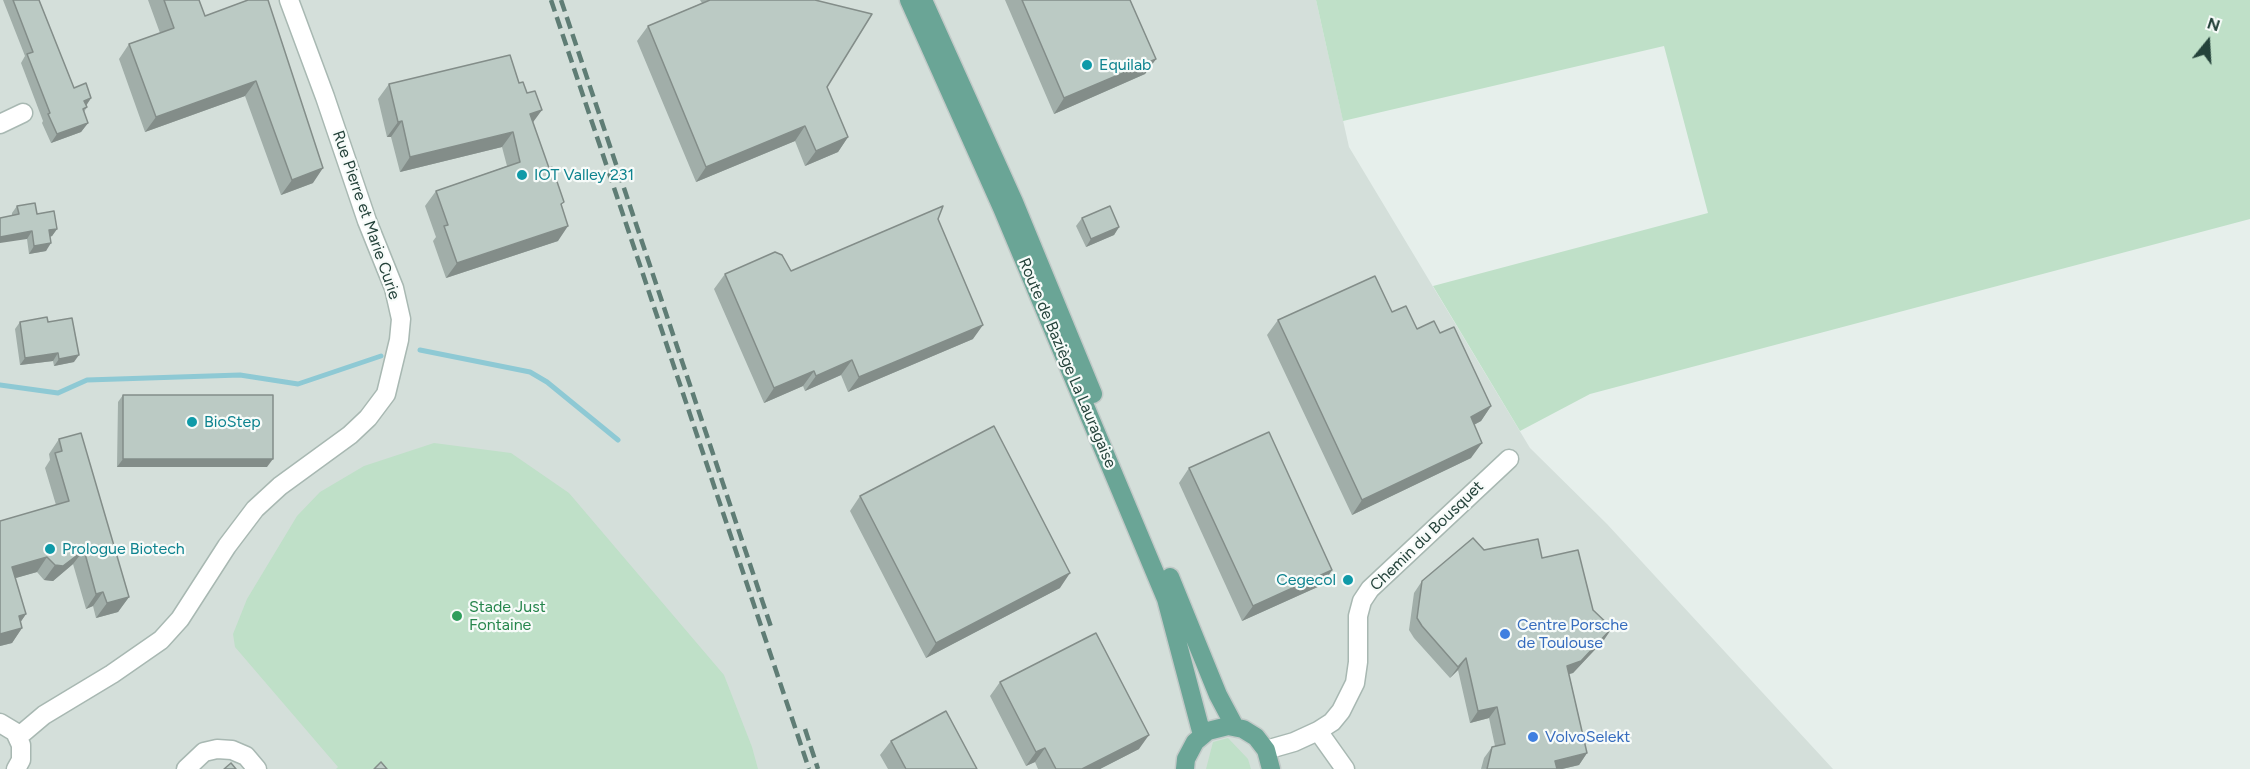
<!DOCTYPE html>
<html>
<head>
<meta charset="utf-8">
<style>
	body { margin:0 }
	#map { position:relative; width:2250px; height:769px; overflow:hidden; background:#e6efeb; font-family:Figtree,sans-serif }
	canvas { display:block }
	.north { position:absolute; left:2178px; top:12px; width:60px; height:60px; -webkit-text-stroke:4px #f7fbf9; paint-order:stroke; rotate:18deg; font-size:16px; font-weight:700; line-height:24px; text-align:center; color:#24423a }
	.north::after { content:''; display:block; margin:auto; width:21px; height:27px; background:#24423a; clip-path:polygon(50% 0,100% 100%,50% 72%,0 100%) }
</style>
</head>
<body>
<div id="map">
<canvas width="2250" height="769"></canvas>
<div class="north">N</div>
</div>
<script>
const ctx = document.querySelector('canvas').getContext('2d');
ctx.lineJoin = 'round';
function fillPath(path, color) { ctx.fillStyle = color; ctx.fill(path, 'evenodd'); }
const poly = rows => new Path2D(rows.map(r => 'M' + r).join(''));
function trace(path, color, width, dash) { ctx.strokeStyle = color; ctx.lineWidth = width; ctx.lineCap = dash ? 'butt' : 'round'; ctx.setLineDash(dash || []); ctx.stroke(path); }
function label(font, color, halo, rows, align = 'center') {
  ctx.font = font + ' Figtree,sans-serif'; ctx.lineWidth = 4.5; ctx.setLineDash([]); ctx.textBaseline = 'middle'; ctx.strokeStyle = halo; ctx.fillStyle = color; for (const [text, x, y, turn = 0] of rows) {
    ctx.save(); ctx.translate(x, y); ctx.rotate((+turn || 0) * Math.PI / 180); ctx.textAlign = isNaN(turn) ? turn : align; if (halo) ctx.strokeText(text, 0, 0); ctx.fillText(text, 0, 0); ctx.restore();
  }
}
fillPath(poly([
	[0,0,1316,0,1349,147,1530,448,1607,524,1833,769,0,769]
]), '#d4dfda');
fillPath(poly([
	[1316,0,2250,0,2250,219,1590,394,1520,431,1433,286,1708,213,1664,46,1343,121],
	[434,443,511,453,569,493,724,675,752,747,758,769,336,769,338,767,235,647,233,634,247,599,297,516,320,492,364,466],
	[1228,738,1248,759,1251,769,1206,769,1213,742]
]), '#bfe0c8');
trace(poly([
	[420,350,530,372,547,382,618,440],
	[0,385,58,393,87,380,240,375,298,384,381,356]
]), '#8ec9d4', 5);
const minor = poly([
	[0,124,23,113],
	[0,723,15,732,21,745,21,760,16,769],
	[1318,731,1345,769],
	[18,737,44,715,112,674,161,640,180,619,227,546,255,509,280,486,350,435,368,418,386,394,399,340,401,319,394,288,367,221,325,97,289,0],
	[1266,750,1294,742,1318,731,1332,722,1341,711,1355,683,1358,662,1358,616,1362,601,1370,589,1509,459],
	[186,769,204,752,217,749,232,750,246,756,257,769]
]);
const major = poly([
	[909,0,1002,208,1166,599,1202,735],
	[923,0,1014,202,1093,394],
	[1170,577,1218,695,1235,727],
	[1185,769,1186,759,1195,742,1208,731,1228,726,1243,729,1256,737,1266,750,1271,769]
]);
trace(minor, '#a8b8b2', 21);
trace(major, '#c2cac8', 21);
trace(minor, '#fff', 18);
trace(major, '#6aa596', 18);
trace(poly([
	[551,0,809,769],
	[561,0,771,627],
	[805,729,818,769]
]), '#5f7d75', 4.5, [12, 6]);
fillPath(poly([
	[3,0,39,0,74,88,91,98,86,106,87,107,84,112,88,123,81,132,51,143,42,123,43,121,21,63,25,56],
	[148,0,199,0,205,16,248,0,313,183,281,195,245,96,145,132,119,59,129,44,160,33],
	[700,0,815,0,827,87,848,137,838,152,805,166,795,141,696,182,637,41,648,26,702,3],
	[1005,0,1130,0,1156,59,1145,74,1054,114],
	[389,84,533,123,562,206,558,241,446,278,433,241,436,237,425,206,436,191,507,166,502,147,400,172,391,137,387,137,378,99],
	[17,206,37,214,57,229,52,236,50,237,46,251,29,254,27,239,12,215,12,213],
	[1082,218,1119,227,1114,235,1086,247,1076,226],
	[938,219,973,339,848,392,841,375,805,391,803,386,764,403,714,289,725,274,791,271],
	[1392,312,1417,329,1440,333,1491,406,1481,421,1474,425,1471,458,1352,515,1267,335,1278,320],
	[20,322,48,322,74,362,54,366,53,361,20,365,15,329],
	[123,395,267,467,117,467,118,402],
	[59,439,129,597,118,612,96,618,93,606,86,609,73,564,53,581,44,580,37,572,15,578,26,614,20,622,22,628,12,643,0,646,0,521,56,505,45,468,50,460,49,454],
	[1189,468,1332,570,1322,585,1242,621,1179,483],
	[860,496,1060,588,926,658,850,511],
	[1484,550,1542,558,1593,610,1604,640,1573,673,1569,674,1587,753,1579,765,1562,769,1481,769,1484,758,1492,747,1495,746,1489,718,1470,723,1458,670,1450,678,1414,638,1409,630,1414,593,1422,581],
	[1000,682,1139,749,1100,769,1038,769,1035,762,1026,766,990,696],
	[891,741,977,769,888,769,880,755]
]), '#a1aea9');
fillPath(poly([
	[1156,59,1145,74,1054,114,1064,98],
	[256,81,245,96,145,132,156,117],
	[91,98,85,107,84,101],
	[542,110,531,125,530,114],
	[402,121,391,137,387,137,398,122],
	[88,123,81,132,51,143,57,134],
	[805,126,795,141,696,182,706,167],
	[513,132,502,147,400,172,410,157],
	[848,137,838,152,805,166,816,151],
	[323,168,313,183,281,195,292,180],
	[568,226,558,241,446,278,457,263],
	[1119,227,1114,235,1086,247,1091,239],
	[57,229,52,236,44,238,49,230],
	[32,231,27,239,0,243,0,237],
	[51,243,46,251,29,254,34,246],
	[983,325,973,339,848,392,859,377],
	[58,353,53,361,20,365,25,358],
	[79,355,74,362,54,366,59,359],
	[852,360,841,375,805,391,816,376],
	[814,371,803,386,764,403,774,388],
	[1491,406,1481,421,1460,432,1471,417],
	[1482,443,1471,458,1352,515,1362,500],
	[123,459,273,459,267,467,117,467],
	[84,550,73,564,53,581,44,580,55,565],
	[47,557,37,572,2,582,12,567],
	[1332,570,1322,585,1242,621,1253,606],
	[1070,573,1060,588,926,658,936,643],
	[103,592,93,606,86,609,96,594],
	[129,597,118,612,96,618,107,603],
	[26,614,16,629,19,616],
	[22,628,12,643,0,646,0,634],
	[1612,628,1604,640,1573,673,1558,677,1567,666],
	[1466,658,1458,670,1450,678,1458,667],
	[1497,707,1489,718,1470,723,1478,711],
	[1149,735,1139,749,1100,769,1082,769],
	[1045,748,1035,762,1026,766,1036,752],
	[1587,753,1579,765,1562,769,1550,769,1555,761]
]), '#838d89');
const building = poly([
	[13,0,39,0,74,88,86,83,91,98,84,101,87,107,83,109,88,123,57,134,48,114,50,113,27,54,33,52,13,0],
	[164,0,199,0,205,16,248,0,268,0,323,168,292,180,256,81,156,117,129,44,174,28,164,0],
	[710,0,815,0,872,14,827,87,848,137,816,151,805,126,706,167,648,26,710,0],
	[1022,0,1130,0,1156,59,1064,98,1022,0],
	[510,55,519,83,523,82,527,93,535,91,542,110,530,114,549,168,552,167,564,202,561,204,568,226,457,263,444,226,448,225,436,191,520,162,513,132,410,157,402,121,398,122,389,84,510,55],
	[35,203,37,214,54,211,57,229,49,230,51,243,34,246,32,231,0,237,0,218,19,214,17,206,35,203],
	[943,206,938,219,983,325,859,377,852,360,816,376,814,371,774,388,725,274,775,252,782,255,791,271,943,206],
	[1110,206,1119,227,1091,239,1082,218,1110,206],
	[1375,276,1392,312,1406,306,1417,329,1434,321,1440,333,1454,327,1491,406,1471,417,1482,443,1362,500,1278,320,1375,276],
	[47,317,48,322,72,318,79,355,59,359,58,353,25,358,20,322,47,317],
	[123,395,273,395,273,459,123,459,123,395],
	[994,426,1070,573,936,643,860,496,994,426],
	[1269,432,1332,570,1253,606,1189,468,1269,432],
	[81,433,129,597,107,603,103,592,96,594,84,550,63,566,55,565,47,557,12,567,26,614,19,616,22,628,0,634,0,521,69,501,55,453,62,451,59,439,81,433],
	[1473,538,1484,550,1538,539,1542,558,1578,550,1593,610,1612,628,1581,661,1567,666,1587,753,1555,761,1557,769,1487,769,1492,747,1505,744,1497,707,1478,711,1466,658,1458,667,1422,626,1417,618,1422,581,1473,538],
	[1096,633,1149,735,1082,769,1056,769,1045,748,1036,752,1000,682,1096,633],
	[946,711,977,769,906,769,891,741,946,711],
	[381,762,387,769,374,769,381,762],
	[231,763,236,769,224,769,231,763]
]);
fillPath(building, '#bbcac4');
trace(building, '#838d89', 1.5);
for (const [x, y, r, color] of [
	[1087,65,6,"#0f9aa8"],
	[522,175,6,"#0f9aa8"],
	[192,422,6,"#0f9aa8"],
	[50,549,6,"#0f9aa8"],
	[1348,580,6,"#0f9aa8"],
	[457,616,6,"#2e9e5b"],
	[1505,634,6,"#3f7fe0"],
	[1533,737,6,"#3f7fe0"]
]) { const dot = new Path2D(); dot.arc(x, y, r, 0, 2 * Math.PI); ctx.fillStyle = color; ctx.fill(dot); trace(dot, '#f7fbf9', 2); }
label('16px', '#0d838f', '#f7fbf9', [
	["Equilab",1099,65],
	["IOT Valley 231",534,175],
	["BioStep",204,422],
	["Prologue Biotech",62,549],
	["Cegecol",1336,580,"right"]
], 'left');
label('16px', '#24423a', '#f7fbf9', [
	["Rue Pierre et Marie Curie",366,215,71],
	["Route de Baziège La Lauragaise",1067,363,67],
	["Chemin du Bousquet",1427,536,-44]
]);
label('16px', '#27864d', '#f7fbf9', [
	["Stade Just",469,607],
	["Fontaine",469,625]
], 'left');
label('16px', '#366cbe', '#f7fbf9', [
	["Centre Porsche",1517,625],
	["de Toulouse",1517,643],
	["VolvoSelekt",1545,737]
], 'left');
</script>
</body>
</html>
